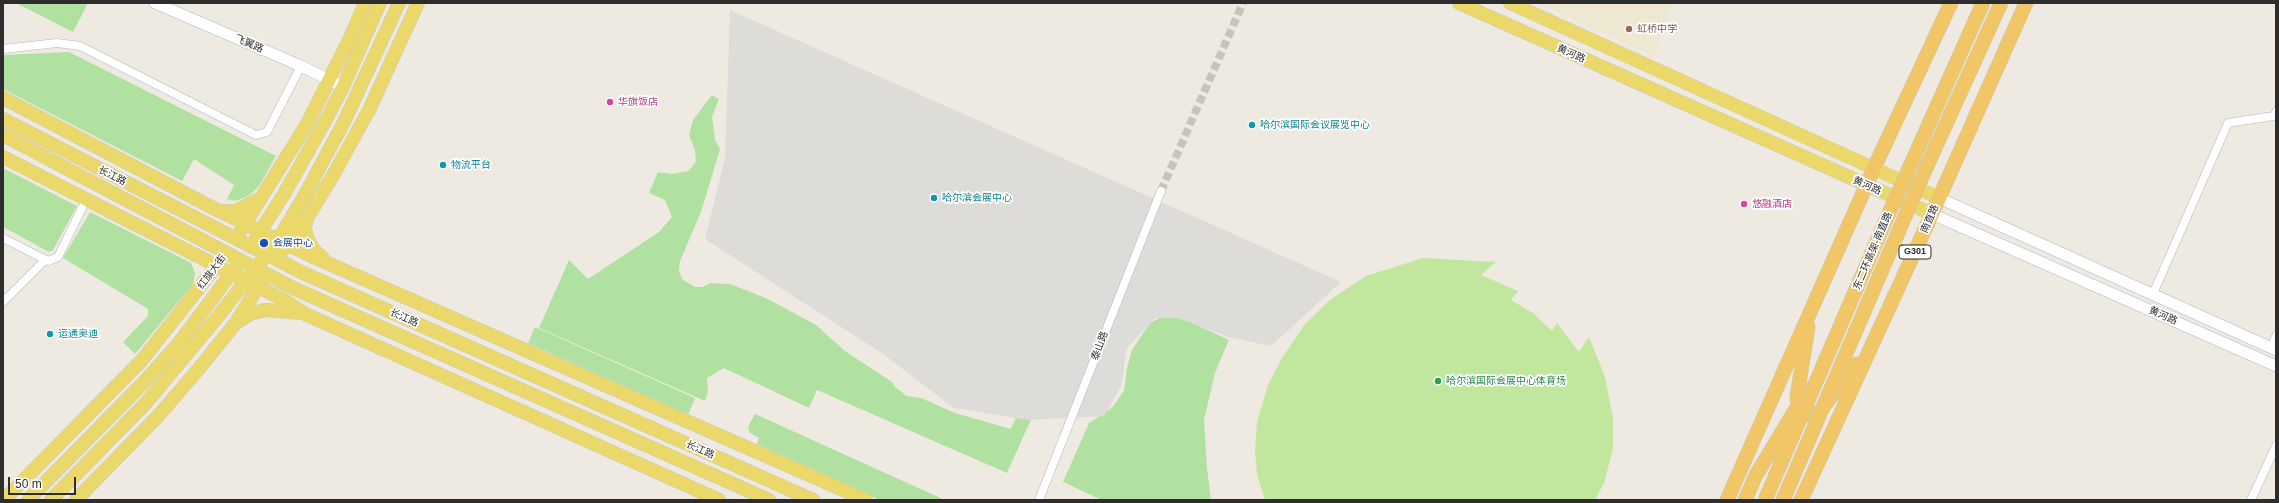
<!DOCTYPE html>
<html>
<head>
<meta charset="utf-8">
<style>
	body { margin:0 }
	#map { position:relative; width:2279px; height:503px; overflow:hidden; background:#eeeae1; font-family:Arial,sans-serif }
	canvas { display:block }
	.frame { position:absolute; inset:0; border:4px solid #2d2d2d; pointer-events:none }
	.scale { position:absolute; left:8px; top:477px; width:68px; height:18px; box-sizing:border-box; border:2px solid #2d2d2d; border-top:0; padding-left:5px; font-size:12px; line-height:14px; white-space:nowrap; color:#2d2d2d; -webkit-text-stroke:3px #fff; paint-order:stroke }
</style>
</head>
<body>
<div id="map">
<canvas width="2279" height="503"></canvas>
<div class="frame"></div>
<div class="scale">50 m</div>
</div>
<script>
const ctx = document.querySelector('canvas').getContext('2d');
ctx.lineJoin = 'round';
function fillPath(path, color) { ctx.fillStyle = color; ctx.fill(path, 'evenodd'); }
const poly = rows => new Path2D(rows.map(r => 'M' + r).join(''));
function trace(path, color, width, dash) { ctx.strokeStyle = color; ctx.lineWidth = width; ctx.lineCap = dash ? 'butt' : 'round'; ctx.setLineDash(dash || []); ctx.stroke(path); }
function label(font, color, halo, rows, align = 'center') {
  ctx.font = font + ' Arial,"Noto Sans SC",sans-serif'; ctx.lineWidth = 3.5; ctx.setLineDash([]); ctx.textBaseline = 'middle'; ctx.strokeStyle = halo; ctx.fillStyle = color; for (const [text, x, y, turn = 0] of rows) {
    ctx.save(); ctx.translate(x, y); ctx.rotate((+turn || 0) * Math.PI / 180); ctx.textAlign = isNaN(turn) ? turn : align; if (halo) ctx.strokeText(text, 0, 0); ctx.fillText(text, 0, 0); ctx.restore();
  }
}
fillPath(poly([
	[1537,3,1674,3,1653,56]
]), '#eee8d2');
fillPath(poly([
	[16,3,88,3,73,32],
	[69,52,276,156,259,186,250,195,236,201,227,199,234,185,194,159,182,181,3,89,3,55],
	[712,95,719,99,712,117,715,140,720,149,701,212,680,261,679,271,682,279,695,287,702,287,711,283,730,284,768,299,816,325,845,351,892,382,896,388,907,396,921,398,955,413,1011,429,1022,403,1037,406,1007,473,817,390,809,408,724,368,707,378,708,392,705,401,539,328,569,260,588,279,659,232,672,217,665,200,649,193,658,172,671,174,688,171,696,162,695,150,689,135,693,120],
	[3,168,77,206,53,250,49,252,3,227],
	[90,212,191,263,195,273,193,284,135,354,123,342,148,316,148,309,63,258],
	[1176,315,1229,340,1215,373,1204,420,1207,468,1211,500,1102,500,1063,482,1089,423,1113,407,1124,391,1127,368,1132,350,1150,323,1161,317],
	[535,327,695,398,688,415,528,343],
	[755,414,945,500,880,500,757,444,759,438,750,433,748,427]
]), '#b0e1a1');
fillPath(poly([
	[1423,258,1496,262,1481,275,1518,291,1511,300,1533,313,1552,331,1557,323,1579,352,1589,337,1605,377,1613,418,1613,449,1604,483,1595,500,1265,500,1257,474,1255,451,1257,422,1268,385,1282,358,1305,324,1331,299,1366,276]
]), '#c0e79d');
fillPath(poly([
	[730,10,1341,282,1271,346,1232,338,1178,318,1155,318,1127,348,1121,386,1104,416,1028,420,954,408,883,354,705,239,725,158]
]), '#dedcd8');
trace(poly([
	[1161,191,1243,3]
]), '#c7c4bd', 8, [8, 4]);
const minor = poly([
	[3,49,57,43,80,46,256,135,267,132,301,66],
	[3,238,48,261,58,257,86,200],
	[2153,294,2228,123,2274,116,2276,112],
	[3,302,45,260],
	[2271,348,2276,336],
	[1039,500,1161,191],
	[2251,500,2276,446]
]);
const tertiary = poly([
	[155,3,301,66,343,87],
	[1939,198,2276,350],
	[1932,214,2276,366]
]);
const primary = poly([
	[1459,3,1932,214],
	[1510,3,1939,198],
	[3,98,215,209,309,255,866,500],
	[3,119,301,272,813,500],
	[3,135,293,288,769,500],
	[3,157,284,300,305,314,719,500],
	[222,211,236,211,259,199],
	[307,218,305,229,308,240,315,251,323,258],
	[241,230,307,124,350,38,365,3],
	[256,238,284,194,324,123,343,87,380,3],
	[283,250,307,218,335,172,369,110,418,3],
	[236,323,250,314,265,310,301,313],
	[4,500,142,360,221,260],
	[28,500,146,380,179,343,236,267],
	[51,500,145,404,216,319,278,240,303,198,344,122,399,3],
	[76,500,159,415,196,372,235,324,263,279]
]);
const trunk = poly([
	[1808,327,1797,397,1798,407,1805,415,1818,414,1856,364],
	[1727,500,1874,168,1951,3],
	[1801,500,1932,214,2026,3]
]);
trace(minor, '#b4b5c0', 9);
trace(tertiary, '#b4b5c0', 12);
trace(primary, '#c8c8c8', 14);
trace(trunk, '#c8c8c8', 15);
trace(minor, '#fff', 8);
trace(tertiary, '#fff', 11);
trace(primary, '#ead96a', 13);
trace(trunk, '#f0c667', 14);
const trunkBridge = poly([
	[1745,500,1756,475,1796,409],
	[1765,500,1886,220,1983,3],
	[1783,500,1922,177,2001,3]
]);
trace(trunkBridge, '#c8c8c8', 15, []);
trace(trunkBridge, '#f0c667', 14);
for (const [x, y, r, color] of [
	[1629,29,4,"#8d6e63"],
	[610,102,4,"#d1479c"],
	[1252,125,4,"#0f9aa8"],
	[443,165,4,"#0f9aa8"],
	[934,198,4,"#0f9aa8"],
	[1744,204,4,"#d1479c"],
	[264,243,5,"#1a4fb4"],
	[50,334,4,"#0f9aa8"],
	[1438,381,4,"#2e9e5b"]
]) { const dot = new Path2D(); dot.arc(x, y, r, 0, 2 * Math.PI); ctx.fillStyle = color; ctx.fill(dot); trace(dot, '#fff', 1.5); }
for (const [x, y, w] of [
	[1915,252,32]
]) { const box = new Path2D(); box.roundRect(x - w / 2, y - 7, w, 14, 3); ctx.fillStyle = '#fff'; ctx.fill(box); trace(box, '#2d2d2d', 1); }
label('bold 9px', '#2d2d2d', null, [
	["G301",1915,252]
]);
label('10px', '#785e54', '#fff', [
	["虹桥中学",1637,29]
], 'left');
label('10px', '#2d2d2d', '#fff', [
	["飞翼路",249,44,23],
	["黄河路",1571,54,24],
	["长江路",112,176,27],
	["黄河路",1867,186,24],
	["南直路",1930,219,-66],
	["东二环高架-南直路",1873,251,-67],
	["红旗大街",212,272,-53],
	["黄河路",2163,316,24],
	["长江路",404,318,24],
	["泰山路",1100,346,-69],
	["长江路",700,450,24]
]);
label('10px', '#b23c85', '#fff', [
	["华旗饭店",618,102],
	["悠融酒店",1752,204]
], 'left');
label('10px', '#0d838f', '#fff', [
	["哈尔滨国际会议展览中心",1260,125],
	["物流平台",451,165],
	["哈尔滨会展中心",942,198],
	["运通奥迪",58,334]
], 'left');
label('10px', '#164399', '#fff', [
	["会展中心",273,243]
], 'left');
label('10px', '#27864d', '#fff', [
	["哈尔滨国际会展中心体育场",1446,381]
], 'left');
</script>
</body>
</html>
